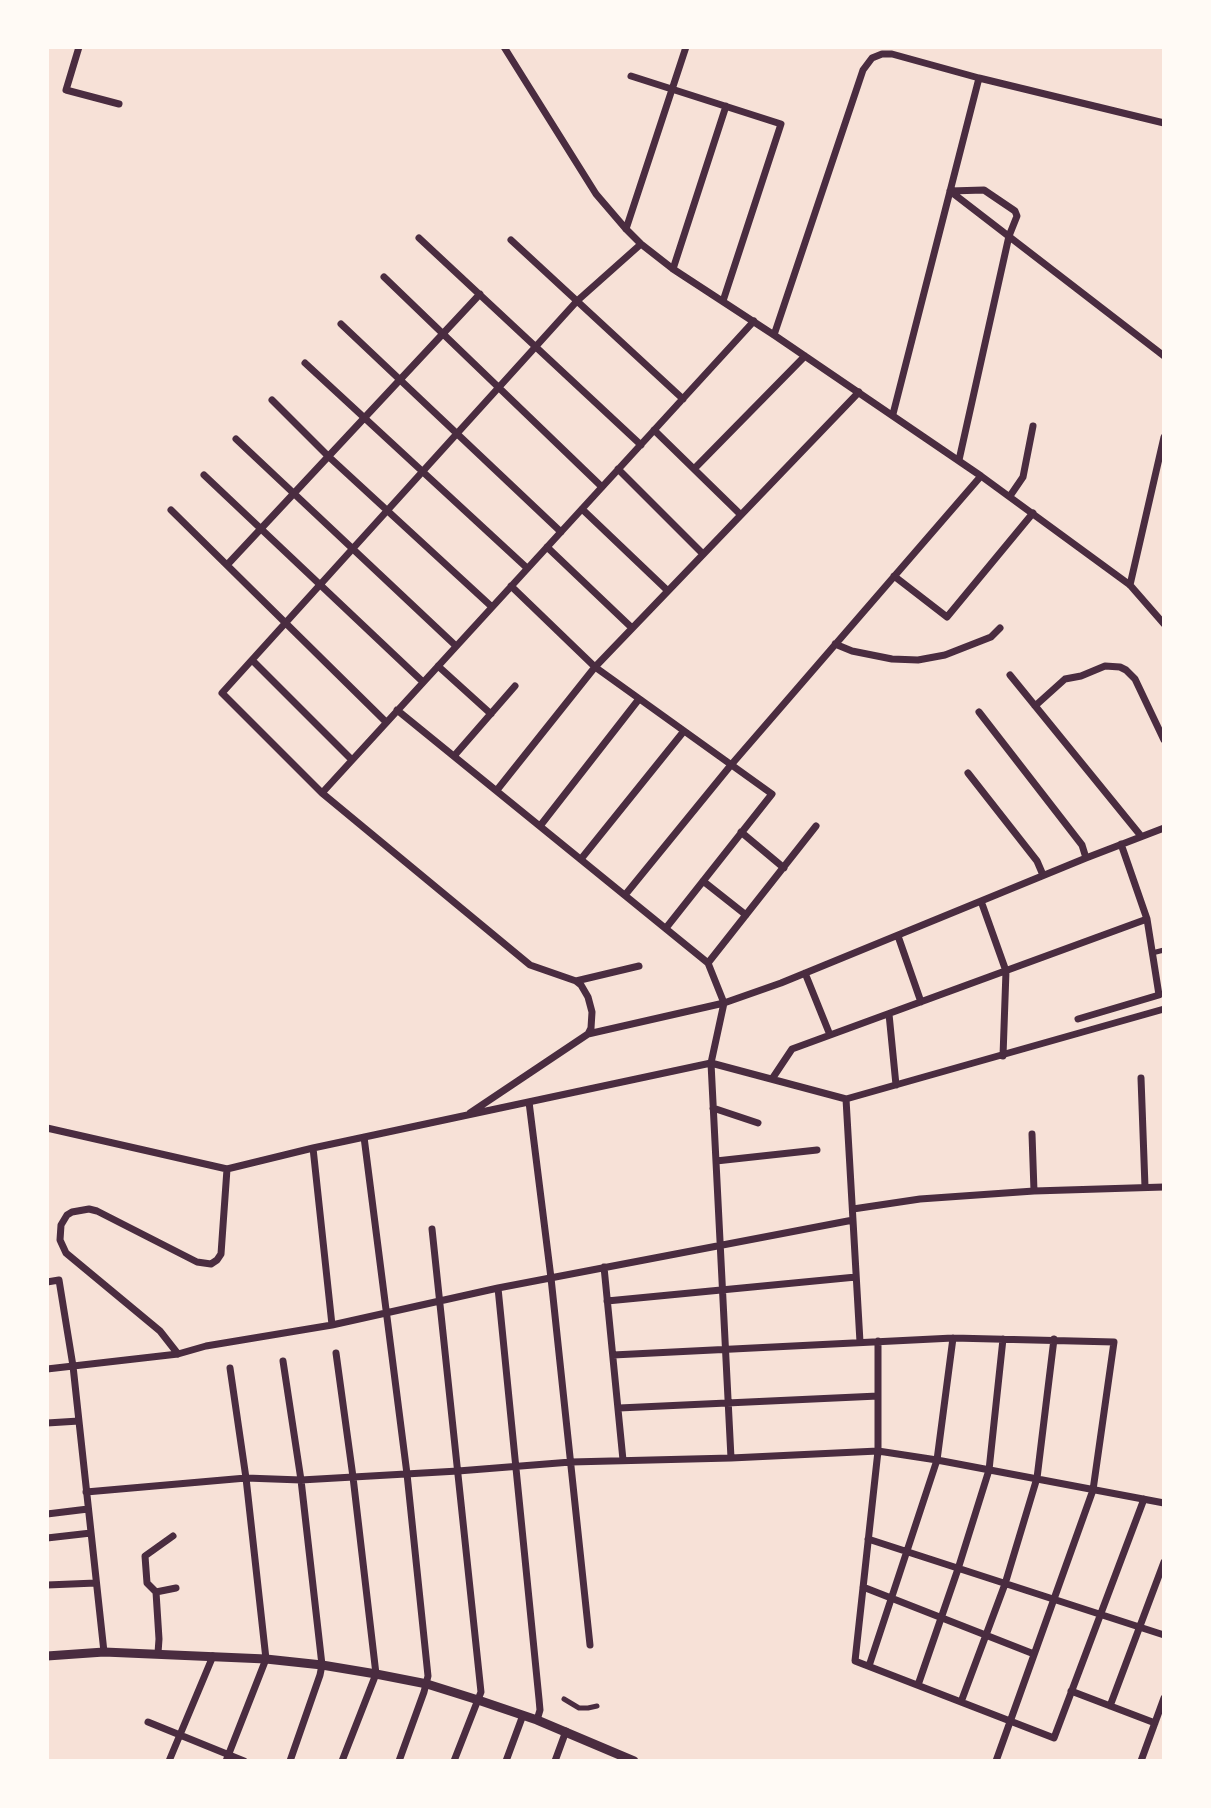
<!DOCTYPE html>
<html>
<head>
<meta charset="utf-8">
<style>
	body { margin:0 }
	#map { position:relative; width:1211px; height:1808px; overflow:hidden; background:#f7e1d7; font-family:"Crimson Pro",serif }
	canvas { display:block }
	.frame { position:absolute; inset:0; border:49px solid #fffaf5; pointer-events:none }
</style>
</head>
<body>
<div id="map">
<canvas width="1211" height="1808"></canvas>
<div class="frame"></div>
</div>
<script>
const ctx = document.querySelector('canvas').getContext('2d');
ctx.lineJoin = 'round';
const poly = rows => new Path2D(rows.map(r => 'M' + r).join(''));
function trace(path, color, width, dash) { ctx.strokeStyle = color; ctx.lineWidth = width; ctx.lineCap = dash ? 'butt' : 'round'; ctx.setLineDash(dash || []); ctx.stroke(path); }
trace(poly([
	[1152,953,1164,950],
	[564,1699,579,1708,588,1708,597,1706]
]), '#4a2c40', 5);
trace(poly([
	[79,47,66,90,119,104],
	[504,47,596,194,626,229,641,244,673,269,774,335,981,476,1130,585,1164,624],
	[631,76,781,124,723,301],
	[950,191,984,190,1015,211,1017,216,1009,236,959,460],
	[950,191,1164,356],
	[626,229,686,47],
	[419,238,641,445],
	[511,240,683,399],
	[673,269,726,106],
	[384,277,602,487],
	[341,324,561,532],
	[774,335,863,70,872,58,882,54,892,54,979,78,1164,123],
	[305,363,527,568],
	[272,400,328,456,492,607],
	[893,414,979,78],
	[654,430,741,515],
	[236,439,456,646],
	[618,469,703,554],
	[694,469,805,356],
	[204,475,423,682],
	[1010,496,1023,477,1033,426],
	[582,509,668,591],
	[171,510,386,722],
	[547,547,632,628],
	[227,565,480,294],
	[894,576,947,617,1033,513],
	[1130,585,1164,437],
	[511,586,595,667,772,794,666,928],
	[835,644,852,651,892,659,918,660,945,655,991,637,1000,628],
	[252,660,352,760],
	[438,666,491,714],
	[1010,675,1141,836],
	[1035,706,1065,679,1081,676,1105,666,1120,667,1126,670,1135,679,1164,740],
	[397,710,708,963,724,1003],
	[979,712,1082,845,1086,858],
	[454,756,515,686],
	[968,773,1037,861,1043,875],
	[497,790,595,667,859,392],
	[322,793,754,321],
	[540,826,639,699],
	[741,832,784,868],
	[581,859,684,731],
	[703,881,746,915],
	[625,895,731,765,981,476],
	[981,901,1006,971,1003,1056],
	[898,936,921,1002],
	[708,963,816,826],
	[805,973,830,1035],
	[576,981,639,966],
	[724,1003,711,1063,731,1458],
	[889,1014,896,1085],
	[1078,1019,1159,995,1147,919,1121,844],
	[588,1034,591,1028,592,1012,588,997,581,985,576,981,530,965,322,793,222,693,577,301,641,244],
	[1141,1078,1145,1187],
	[772,1079,792,1049,1147,919],
	[846,1099,860,1342],
	[529,1102,551,1278,590,1645],
	[713,1108,758,1123],
	[470,1113,588,1034,724,1003,781,983,1086,858,1164,828],
	[47,1128,227,1169,313,1148,711,1063,846,1099,1164,1009],
	[1032,1134,1034,1191],
	[364,1137,407,1474,428,1676,424,1692,399,1761],
	[313,1148,332,1325],
	[716,1161,817,1150],
	[853,1209,920,1199,1034,1191,1164,1187],
	[432,1229,481,1692,454,1761],
	[604,1267,623,1460],
	[47,1282,59,1280,73,1366,104,1652],
	[498,1288,539,1699,540,1710,537,1720],
	[607,1301,856,1277],
	[878,1341,878,1451,855,1661,1054,1738,1144,1499],
	[336,1353,353,1477,376,1674,342,1761],
	[178,1354,160,1331,66,1253,60,1240,61,1225,67,1215,72,1212,89,1209,97,1211,197,1262,211,1264,217,1260,221,1254,227,1169],
	[613,1355,953,1338,1114,1342,1093,1490,996,1761],
	[283,1361,301,1480,322,1665,320,1675,290,1761],
	[47,1369,178,1354,206,1346,332,1325,498,1288,853,1220],
	[619,1408,878,1396],
	[47,1423,79,1421],
	[86,1492,246,1478,301,1480,458,1471,571,1462,731,1458,878,1451,937,1460,1164,1503],
	[47,1514,88,1509],
	[47,1538,91,1533],
	[868,1539,1164,1635],
	[47,1585,96,1583],
	[863,1587,1034,1654],
	[156,1592,176,1588],
	[158,1653,159,1639,156,1592,147,1583,145,1556,173,1536],
	[869,1666,937,1460,953,1338],
	[918,1685,958,1569,989,1470,1003,1339],
	[1071,1691,1155,1723],
	[961,1702,1005,1584,1037,1478,1054,1339],
	[1110,1706,1164,1562],
	[148,1722,244,1761],
	[169,1761,213,1656],
	[226,1761,266,1659,246,1478,230,1368],
	[506,1761,523,1715],
	[555,1761,566,1731],
	[1141,1761,1164,1698]
]), '#4a2c40', 7);
trace(poly([
	[47,1656,104,1652,266,1659,322,1665,376,1674,427,1684,478,1700,537,1720,634,1761]
]), '#4a2c40', 9);
</script>
</body>
</html>
